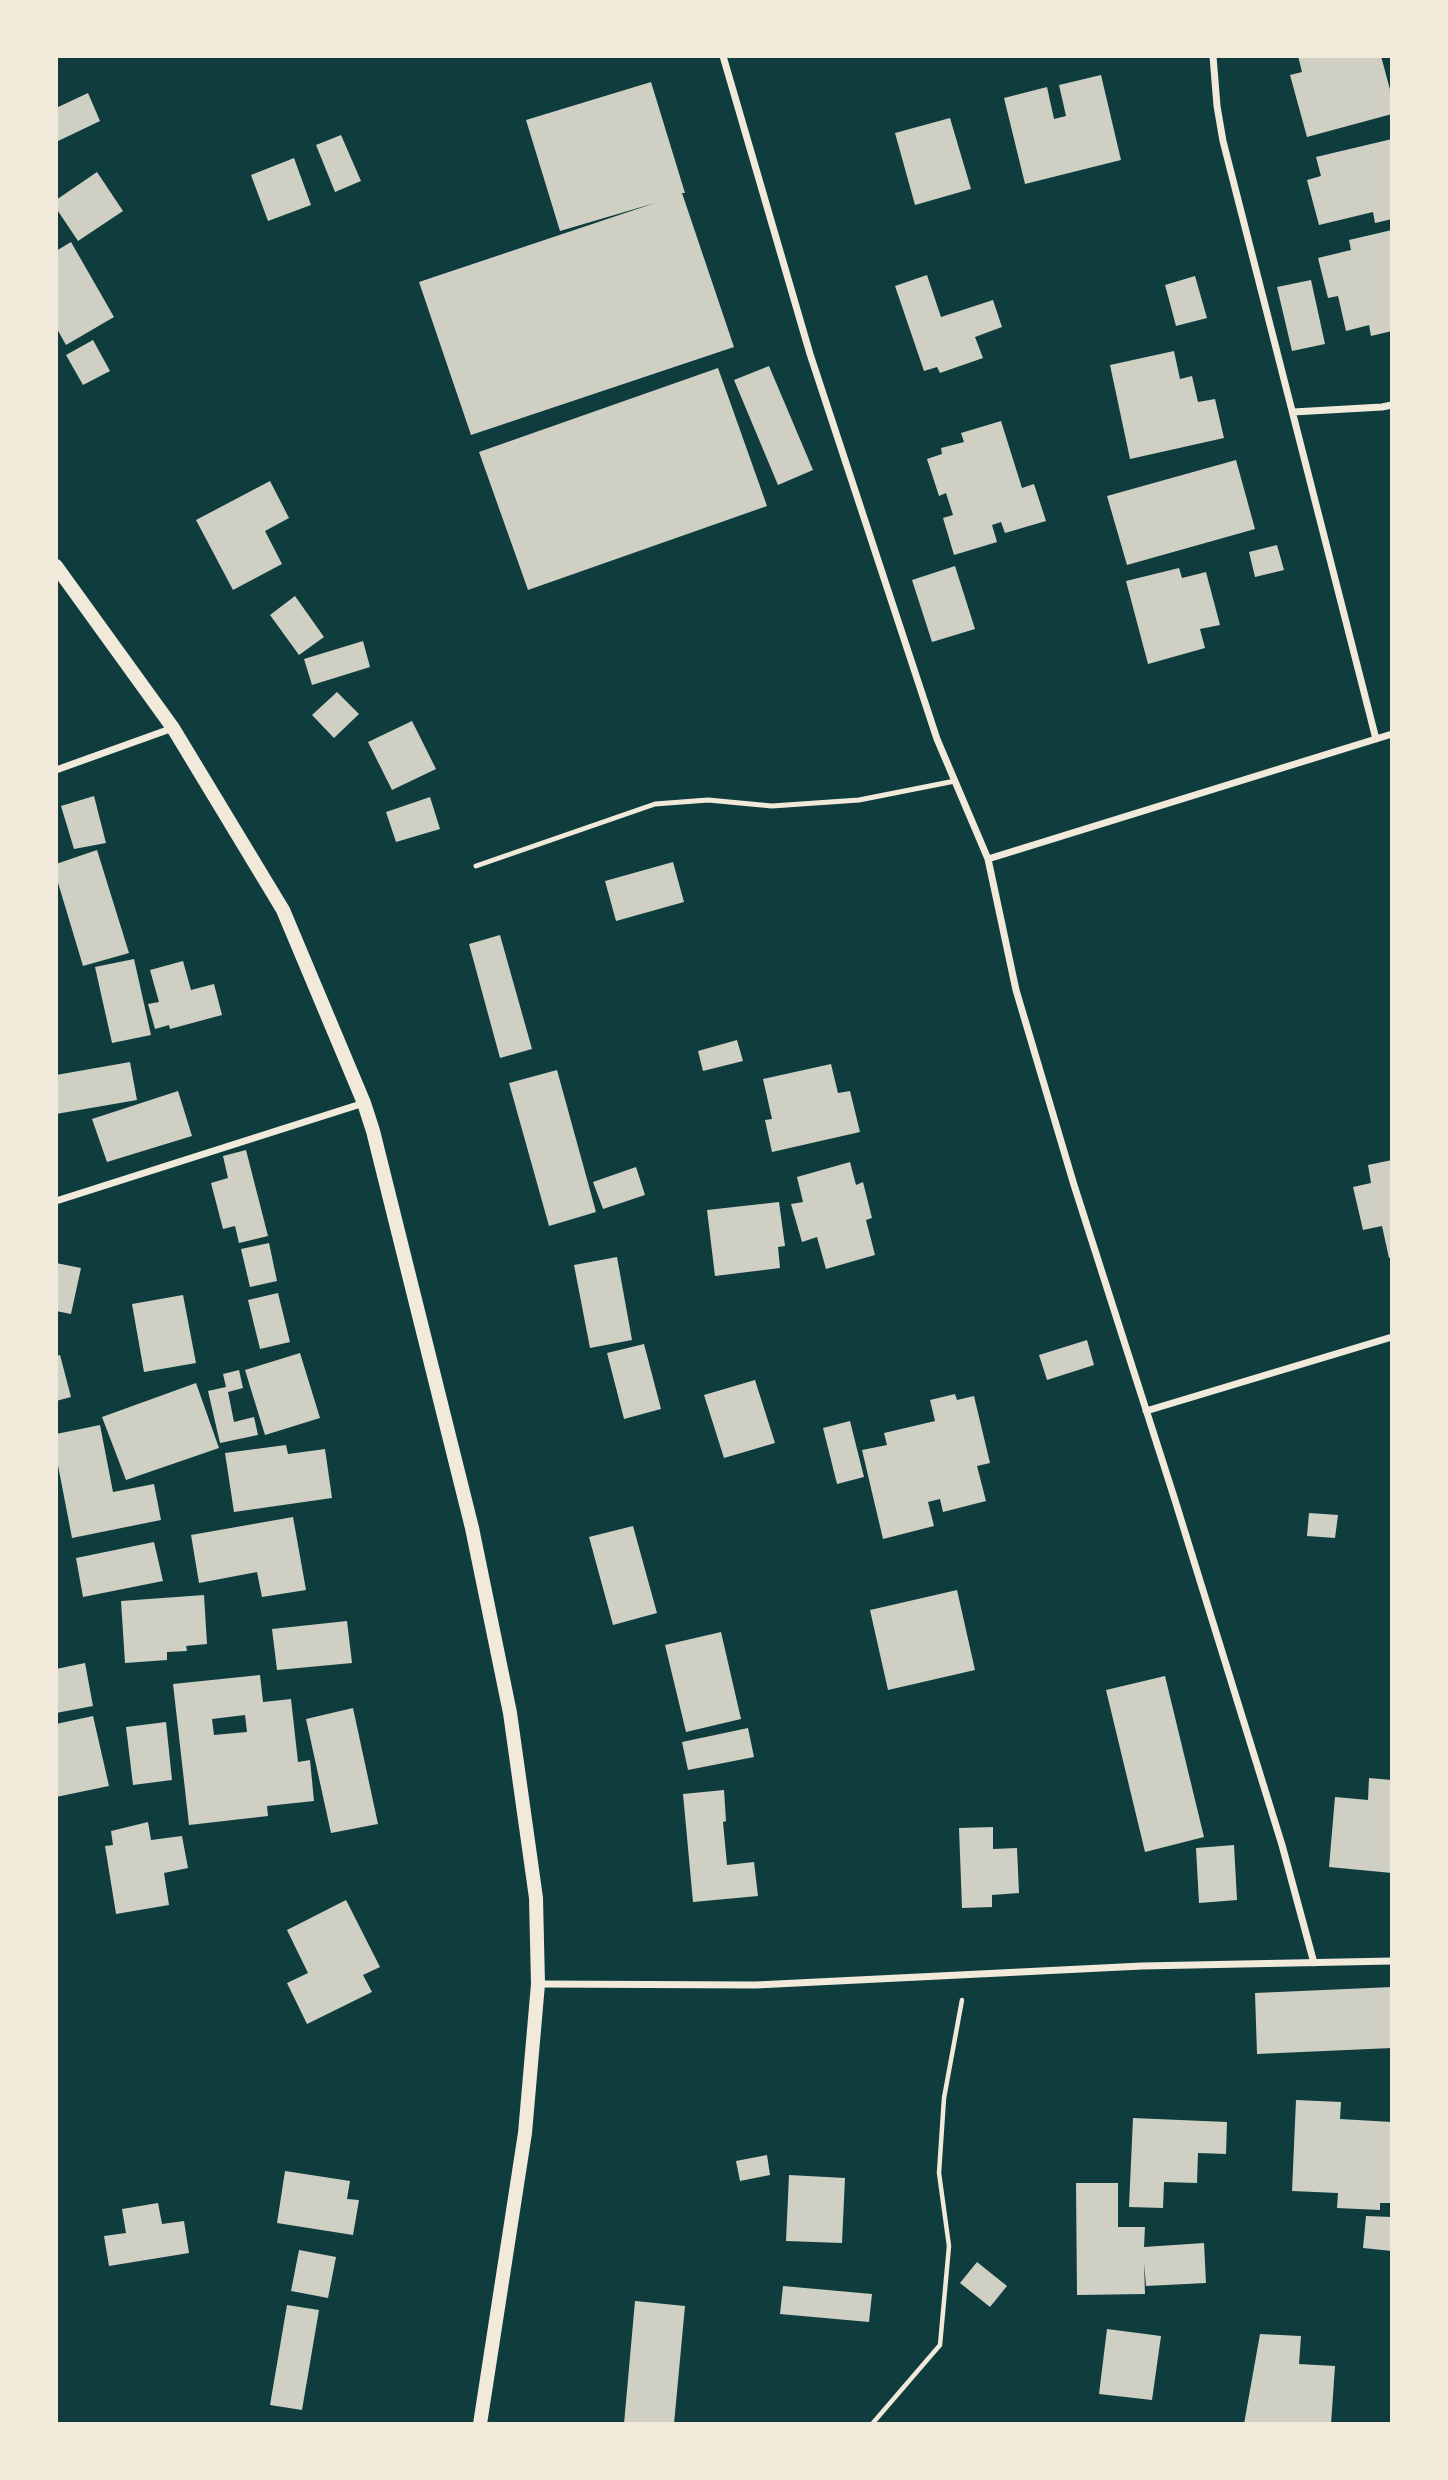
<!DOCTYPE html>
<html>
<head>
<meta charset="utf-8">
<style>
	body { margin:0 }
	#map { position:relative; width:1448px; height:2480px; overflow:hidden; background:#0f3d3e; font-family:Raleway,sans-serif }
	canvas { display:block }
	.frame { position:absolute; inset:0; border:58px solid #f1e9da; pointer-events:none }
</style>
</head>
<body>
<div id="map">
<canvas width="1448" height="2480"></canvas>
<div class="frame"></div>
</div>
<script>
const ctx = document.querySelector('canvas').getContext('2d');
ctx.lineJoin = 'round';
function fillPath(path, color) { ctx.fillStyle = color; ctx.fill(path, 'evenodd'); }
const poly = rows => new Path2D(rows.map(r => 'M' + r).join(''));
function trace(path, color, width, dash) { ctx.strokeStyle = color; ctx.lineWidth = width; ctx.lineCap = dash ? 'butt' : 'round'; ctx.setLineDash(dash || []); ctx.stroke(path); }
fillPath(poly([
	[1298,56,1381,56,1392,97,1392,114,1307,137,1290,75,1302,72],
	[1101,75,1121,160,1025,184,1004,98,1047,87,1054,119,1066,116,1059,85],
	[651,82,685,193,682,193,734,347,471,435,419,282,655,203,560,231,526,120],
	[88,93,100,121,56,142,56,108],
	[950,118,971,189,915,205,895,133],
	[341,135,361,181,335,192,316,145],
	[1392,139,1392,219,1375,223,1373,212,1319,225,1307,180,1321,176,1316,157],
	[294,158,311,205,268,221,251,175],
	[97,172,123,211,78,241,56,208,56,200],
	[1392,230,1392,331,1371,336,1369,325,1346,331,1338,296,1328,298,1318,258,1351,250,1349,240],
	[71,242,114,317,66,345,56,327,56,251],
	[927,275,941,317,993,300,1002,327,975,337,983,358,940,373,937,367,924,371,895,286],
	[1195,276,1207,318,1176,326,1165,285],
	[1311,280,1325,344,1292,351,1277,287],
	[93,340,110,371,83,385,66,355],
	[1174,351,1180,379,1192,376,1198,402,1215,399,1224,438,1130,459,1110,365],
	[769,366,813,470,778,485,734,380],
	[718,368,767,506,528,590,479,452],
	[1001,421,1022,488,1034,484,1046,521,1005,533,1001,522,992,525,997,542,954,555,943,518,953,515,946,493,939,496,927,459,942,454,941,448,964,442,961,433],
	[1236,460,1255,529,1127,565,1107,496],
	[270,481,289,518,265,531,282,564,233,590,196,520],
	[1277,545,1284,570,1255,577,1249,552],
	[955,566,975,629,932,642,912,580],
	[1179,568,1182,578,1206,572,1220,625,1200,629,1205,648,1148,664,1126,581],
	[295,596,324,637,299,655,270,615],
	[363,641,370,667,312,685,304,659],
	[337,692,359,714,334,738,312,715],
	[412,721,436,769,392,790,368,742],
	[94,796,106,843,74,849,61,806],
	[430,797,440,829,396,842,386,812],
	[97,850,129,953,83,966,56,876,56,864],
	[673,862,684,902,616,921,605,881],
	[500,935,532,1049,500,1058,469,944],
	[134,959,151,1035,112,1043,95,967],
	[183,961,191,990,214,984,222,1015,170,1029,169,1025,155,1029,148,1004,159,1002,150,970],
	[737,1040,743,1061,703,1071,698,1051],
	[130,1062,137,1100,56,1114,56,1075],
	[831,1064,838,1093,850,1091,860,1132,772,1152,765,1120,772,1119,763,1079],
	[557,1070,596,1212,549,1226,509,1083],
	[178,1091,192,1136,107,1162,92,1119],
	[246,1150,268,1236,239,1243,235,1226,223,1229,211,1183,228,1178,223,1156],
	[1392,1160,1392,1257,1389,1258,1382,1226,1363,1230,1353,1187,1371,1183,1368,1165],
	[850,1162,856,1185,863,1182,872,1218,866,1220,875,1255,826,1269,817,1237,802,1242,791,1204,803,1202,797,1177],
	[636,1167,645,1195,603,1209,593,1182],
	[779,1202,785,1246,778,1247,780,1268,715,1276,707,1210],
	[269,1243,277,1281,250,1287,241,1249],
	[617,1257,632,1340,590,1348,574,1265],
	[56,1263,81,1268,71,1314,56,1311],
	[278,1293,290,1342,260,1349,248,1300],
	[183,1295,196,1363,144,1372,132,1304],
	[1087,1340,1094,1365,1047,1380,1039,1355],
	[644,1344,661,1409,624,1419,607,1353],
	[300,1353,320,1418,265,1435,245,1370],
	[60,1355,71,1397,56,1401,56,1356],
	[239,1370,243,1388,228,1392,234,1422,254,1417,258,1435,220,1443,208,1391,226,1387,223,1374],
	[755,1380,775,1443,724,1458,704,1395],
	[196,1383,219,1448,126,1480,102,1417],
	[955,1394,957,1400,974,1396,990,1463,977,1466,986,1501,943,1512,940,1499,928,1502,934,1526,883,1539,862,1450,887,1445,884,1433,935,1421,930,1400],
	[850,1421,864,1477,837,1484,823,1428],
	[100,1425,113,1492,154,1484,161,1520,72,1538,56,1455,56,1434],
	[286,1445,288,1454,325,1449,332,1498,234,1512,225,1453],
	[1309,1513,1338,1515,1335,1538,1307,1536],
	[293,1517,306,1590,262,1597,257,1572,199,1583,191,1535],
	[633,1526,657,1613,613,1625,589,1537],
	[154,1542,163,1581,83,1597,76,1558],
	[957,1590,975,1670,888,1690,870,1610],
	[204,1595,207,1644,186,1646,187,1651,167,1652,167,1660,125,1663,121,1601],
	[347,1621,352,1663,277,1670,272,1629],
	[721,1632,741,1719,686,1732,665,1645],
	[85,1663,93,1706,56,1713,56,1669],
	[260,1675,263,1702,291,1699,298,1762,310,1760,314,1801,267,1806,268,1816,189,1825,173,1684],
	[245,1715,247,1732,214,1735,212,1719],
	[1165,1676,1204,1837,1145,1852,1106,1690],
	[353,1708,378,1824,331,1833,306,1719],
	[93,1716,109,1786,56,1797,56,1724],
	[166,1722,172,1780,133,1785,126,1727],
	[748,1728,754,1757,688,1770,682,1742],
	[1369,1778,1392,1780,1392,1873,1329,1867,1335,1797,1368,1800],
	[724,1790,726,1821,723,1822,727,1865,754,1862,758,1896,693,1902,683,1794],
	[148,1822,151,1840,182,1836,188,1868,164,1873,169,1905,116,1914,105,1846,113,1845,111,1831],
	[993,1827,993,1849,1017,1848,1019,1893,992,1895,992,1907,962,1908,959,1828],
	[1234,1845,1237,1900,1199,1903,1196,1848],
	[346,1900,380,1967,363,1975,372,1992,307,2024,287,1983,308,1973,287,1930],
	[1392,1987,1392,2048,1257,2054,1255,1993],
	[1296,2100,1341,2102,1340,2119,1392,2122,1392,2203,1380,2203,1380,2210,1337,2208,1338,2193,1292,2191],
	[1133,2118,1227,2122,1226,2154,1198,2153,1197,2183,1164,2182,1163,2208,1129,2207],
	[767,2155,770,2175,740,2181,736,2161],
	[285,2171,350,2181,347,2199,359,2200,353,2235,277,2223],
	[789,2175,845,2178,842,2243,786,2241],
	[1076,2183,1118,2183,1118,2227,1145,2227,1144,2247,1204,2243,1206,2283,1146,2286,1144,2263,1145,2294,1077,2295],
	[158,2203,162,2224,184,2221,189,2253,109,2266,104,2236,126,2233,122,2209],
	[1366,2216,1392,2217,1392,2251,1363,2248],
	[299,2250,336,2257,328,2298,291,2291],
	[977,2262,1007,2286,990,2307,960,2283],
	[783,2286,872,2294,869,2322,780,2314],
	[635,2301,685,2306,674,2424,624,2424],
	[287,2305,319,2310,302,2410,270,2405],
	[1107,2329,1161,2336,1152,2400,1099,2394],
	[1260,2334,1301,2336,1299,2364,1335,2366,1331,2424,1244,2424]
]), '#cfcfc3');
trace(poly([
	[872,2424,940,2345,949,2246,939,2173,944,2098,962,2000]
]), '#f1e9da', 4.5);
trace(poly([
	[476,866,655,804,708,800,772,806,859,800,955,781]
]), '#f1e9da', 5);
trace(poly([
	[723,56,810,354,937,739,988,859,1016,990,1074,1185,1174,1497,1282,1845,1314,1963],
	[1213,56,1217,106,1223,141,1376,739],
	[1293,412,1382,407,1392,405],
	[56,770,173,728],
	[988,859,1392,734],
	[56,1201,364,1103],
	[1146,1411,1392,1337],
	[538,1984,756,1985,1142,1966,1392,1961]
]), '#f1e9da', 7);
trace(poly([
	[56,566,173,728,283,910,364,1103,373,1131,472,1528,510,1713,536,1898,538,1984,525,2133,480,2424]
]), '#f1e9da', 14);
</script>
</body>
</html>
